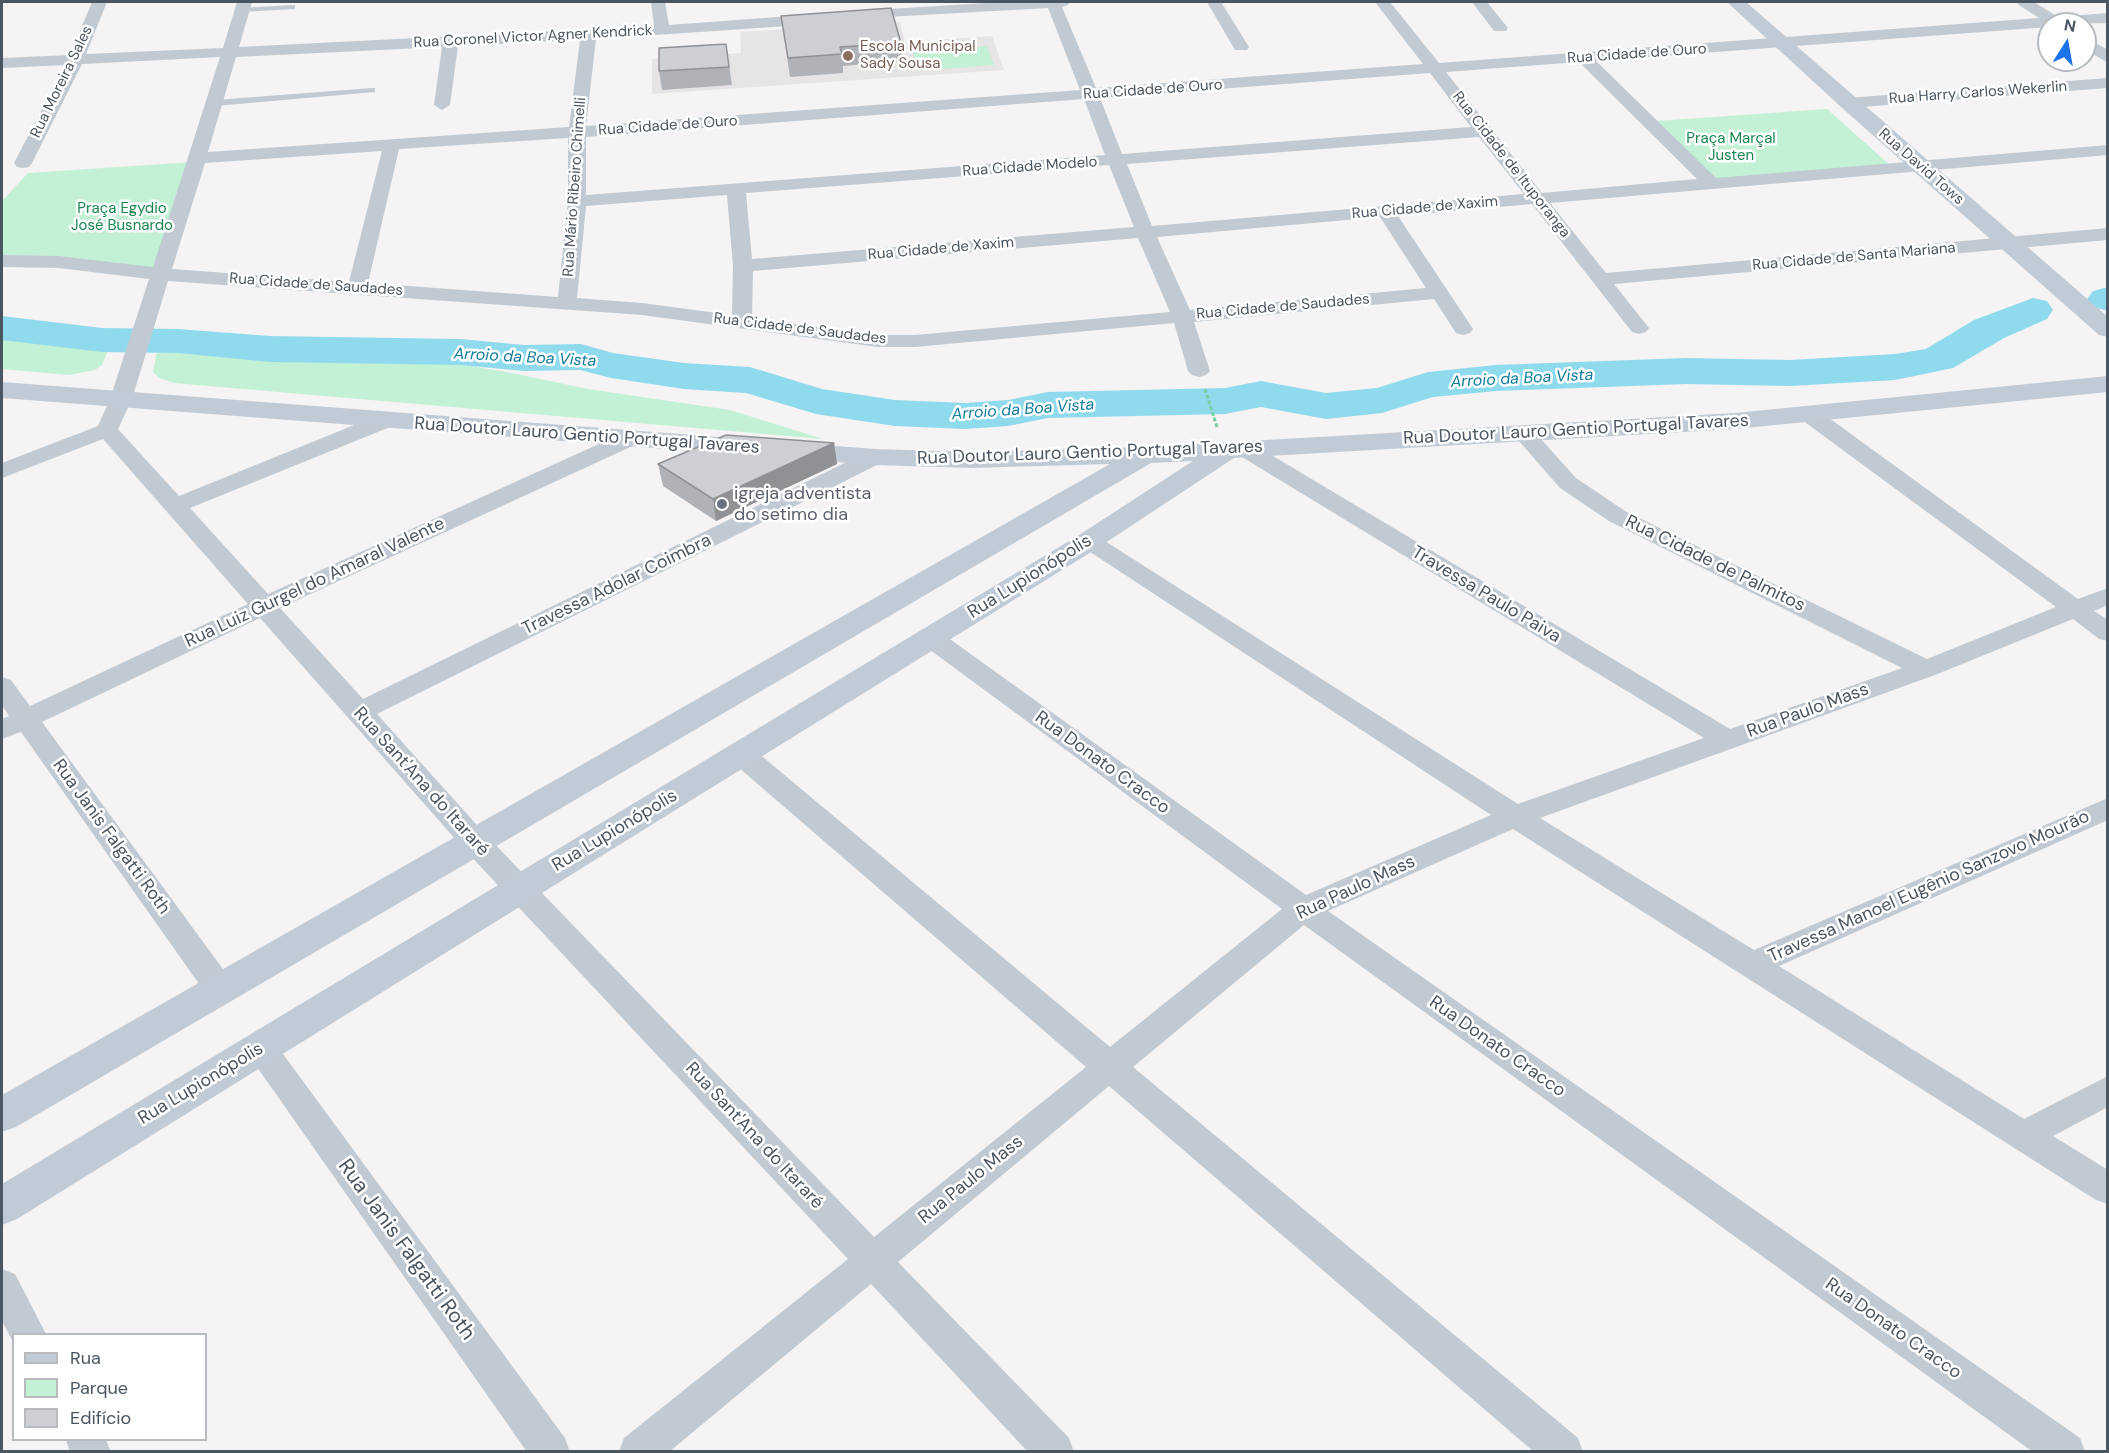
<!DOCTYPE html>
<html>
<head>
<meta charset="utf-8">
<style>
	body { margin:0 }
	#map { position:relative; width:2109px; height:1453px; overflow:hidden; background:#f5f3f3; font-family:"DM Sans",sans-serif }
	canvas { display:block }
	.frame { position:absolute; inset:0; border:3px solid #4a5661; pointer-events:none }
	.legend { position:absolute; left:12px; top:1333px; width:195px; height:108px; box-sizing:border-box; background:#fff; border:2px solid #b7bbc0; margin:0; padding:8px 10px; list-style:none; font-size:18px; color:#4a5661 }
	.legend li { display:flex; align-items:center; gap:12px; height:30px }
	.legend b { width:30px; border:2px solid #b7bbc0 }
	.north { position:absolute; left:2037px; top:12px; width:60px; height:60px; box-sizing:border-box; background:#fff; border:2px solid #b7bbc0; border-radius:50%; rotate:11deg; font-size:16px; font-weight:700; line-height:24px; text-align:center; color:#4a5661 }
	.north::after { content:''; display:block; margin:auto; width:21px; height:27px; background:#1a73e8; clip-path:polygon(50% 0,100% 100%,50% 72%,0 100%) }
</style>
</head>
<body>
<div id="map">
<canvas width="2109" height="1453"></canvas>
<div class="frame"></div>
<ul class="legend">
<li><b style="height:8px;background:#c1cbd6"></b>Rua</li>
<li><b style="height:16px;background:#c3f1d5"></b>Parque</li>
<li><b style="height:16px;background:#cdcfd5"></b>Edifício</li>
</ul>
<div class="north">N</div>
</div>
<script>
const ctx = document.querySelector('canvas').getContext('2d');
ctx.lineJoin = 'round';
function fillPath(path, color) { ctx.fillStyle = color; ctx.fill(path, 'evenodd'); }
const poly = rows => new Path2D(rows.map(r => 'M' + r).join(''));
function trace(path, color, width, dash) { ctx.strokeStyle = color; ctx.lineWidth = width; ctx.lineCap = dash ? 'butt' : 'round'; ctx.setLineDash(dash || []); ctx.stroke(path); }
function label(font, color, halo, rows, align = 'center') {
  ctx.font = font + ' "DM Sans",sans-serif'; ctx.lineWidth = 5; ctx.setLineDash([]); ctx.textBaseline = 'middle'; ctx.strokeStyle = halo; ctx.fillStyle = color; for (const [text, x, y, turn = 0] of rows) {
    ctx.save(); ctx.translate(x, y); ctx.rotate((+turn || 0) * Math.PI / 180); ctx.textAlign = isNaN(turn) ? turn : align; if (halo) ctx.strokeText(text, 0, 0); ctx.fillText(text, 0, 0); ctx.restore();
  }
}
fillPath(poly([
	[900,22,905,42,992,36,1004,70,652,94,652,59,741,53,740,32]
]), '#e6e4e5');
fillPath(poly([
	[987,46,994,65,918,71,913,52],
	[1827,109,1891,166,1713,181,1657,121],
	[194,162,159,272,61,261,2,259,2,201,28,173],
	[2,335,71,342,111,343,102,365,95,370,69,375,2,369],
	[161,346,183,351,250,357,451,363,507,372,588,389,730,410,823,439,174,383,159,378,153,372,157,351]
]), '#c3f1d5');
fillPath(poly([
	[2108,287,2108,311,2093,307,2087,299,2093,291,2108,287],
	[2033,298,2047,301,2053,310,2047,319,2004,338,1953,368,1895,380,1790,386,1686,384,1496,391,1433,397,1382,413,1326,419,1261,407,1225,414,1048,418,1008,426,965,429,895,426,816,414,746,393,684,389,611,378,580,370,524,371,460,365,270,362,178,353,102,352,2,340,2,316,102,328,178,329,270,336,460,339,524,345,581,344,613,353,684,363,750,367,822,389,895,400,965,403,1008,400,1048,392,1225,388,1261,381,1326,393,1377,388,1428,372,1496,365,1686,358,1790,360,1895,354,1926,349,1974,320,2033,298]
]), '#90daee');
trace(poly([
	[1205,389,1217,427]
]), '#7ad0a6', 3, [4, 2]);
fillPath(poly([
	[292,5,295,5,295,9,241,12,237,10,241,8,292,5],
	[372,88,375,88,375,92,215,106,211,103,215,100,372,88]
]), '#c1cad2');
fillPath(poly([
	[92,2,107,2,86,54,223,48,237,2,252,2,239,47,654,26,651,2,665,2,669,25,818,14,826,19,818,24,596,39,586,126,1080,90,1048,8,851,19,848,16,851,13,856,11,1003,2,1070,2,1068,5,1062,7,1096,88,1423,64,1375,2,1390,2,1439,63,2039,18,2019,5,2017,2,2034,2,2058,17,2108,13,2108,23,2049,24,2049,27,1596,61,1716,178,2108,145,2108,155,1550,203,1606,273,2108,228,2108,240,1614,284,1649,328,1646,332,1639,334,1632,332,1532,204,1398,216,1473,329,1470,333,1463,335,1456,333,1434,299,1194,322,1210,371,1206,375,1199,377,1192,375,1188,371,1174,323,915,347,878,347,642,315,168,281,132,399,118,429,179,496,379,415,387,413,395,415,398,420,395,425,190,508,268,594,621,434,629,432,637,434,640,439,637,444,280,608,363,699,867,452,875,450,883,452,886,457,883,462,377,714,485,834,874,1237,1086,1067,731,761,727,754,731,747,741,744,751,747,1110,1047,1282,909,922,644,918,638,922,632,931,630,940,632,1306,895,1491,815,1081,546,1077,541,1081,536,1089,534,1097,536,1518,804,1704,738,1237,454,1234,449,1237,444,1245,442,1253,444,1730,729,1902,668,1609,521,1560,488,1512,433,1515,428,1523,426,1531,428,1576,478,1625,511,1927,659,2056,607,1802,420,1799,415,1802,410,1810,408,1818,410,2078,599,2108,588,2108,605,2094,611,2108,620,2108,641,2099,639,2073,619,1935,675,1540,818,1754,950,2108,798,2108,820,1779,966,2024,1119,2108,1076,2108,1107,2053,1136,2108,1170,2108,1204,2096,1200,1513,829,1328,911,2080,1438,2085,1452,2033,1452,1304,925,1133,1067,1578,1438,1583,1452,1534,1452,1109,1086,898,1262,1069,1438,1074,1452,1028,1452,871,1284,669,1452,619,1452,624,1438,848,1259,465,850,260,618,42,722,231,980,236,989,231,998,220,1002,209,998,21,732,2,739,2,719,9,716,2,705,2,677,11,680,30,706,248,604,103,439,2,478,2,463,98,426,110,399,149,279,59,268,2,267,2,255,59,256,153,267,220,57,82,64,32,163,29,167,23,168,17,167,14,163,65,65,2,68,2,58,70,55,92,2],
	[580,40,569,127,208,152,236,57,442,47,434,105,442,110,450,105,458,46,580,40],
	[1579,62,1697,179,1542,193,1446,72,1579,62],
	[1430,73,1471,127,1122,154,1100,98,1430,73],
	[1084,99,1105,155,586,195,586,137,1084,99],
	[1479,137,1524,194,1152,226,1127,164,1479,137],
	[568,138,568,201,558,297,368,283,399,149,568,138],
	[382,151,349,282,172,269,205,163,382,151],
	[1109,165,1134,227,752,259,746,193,1109,165],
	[727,195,733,266,732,315,642,303,577,298,586,206,727,195],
	[1380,217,1426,288,1190,310,1157,237,1380,217],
	[1138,238,1170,312,915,335,878,335,752,318,753,271,1138,238],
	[1207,2,1221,2,1249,47,1247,50,1235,50,1207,2],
	[1472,2,1487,2,1508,28,1506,31,1494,31,1472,2],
	[2085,37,2108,50,2108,63,2085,49,2085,37],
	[2108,78,2108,88,1848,108,1840,103,1848,98,2108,78],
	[261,1035,272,1039,565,1438,570,1452,527,1452,250,1057,245,1048,250,1039,261,1035],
	[2,1269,15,1274,46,1334,14,1334,14,1344,2,1321,2,1269],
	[66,1440,106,1440,111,1452,70,1452,66,1440]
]), '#c1cad2');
fillPath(poly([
	[1727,2,1746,2,2108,317,2108,337,2099,335,1841,107,1727,2],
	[2108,376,2108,392,1735,429,1234,458,1099,547,17,1219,2,1225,2,1184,1079,535,1193,461,1151,463,16,1127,2,1132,2,1095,1110,464,970,468,875,465,2,398,2,382,875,449,970,452,1145,447,1735,413,2108,376]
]), '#c1cbd6');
fillPath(poly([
	[781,16,901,43,903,61,843,66,843,73,790,77],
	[726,44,732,85,662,90,659,71],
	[834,443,837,464,716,521,663,486,658,464]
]), '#b0b2b7');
fillPath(poly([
	[834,443,837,464,716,521,713,499]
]), '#909195');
const building = poly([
	[891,8,901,43,840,47,842,54,788,58,781,16,891,8],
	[726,44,729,67,659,71,659,48,726,44],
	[726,435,834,443,713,499,658,464,726,435]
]);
fillPath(building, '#cdcfd5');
trace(building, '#909195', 1.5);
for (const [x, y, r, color] of [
	[848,56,6,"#8d6e63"],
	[722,504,6,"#6b7280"]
]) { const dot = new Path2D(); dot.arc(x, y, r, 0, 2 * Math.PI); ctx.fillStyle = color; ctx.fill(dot); trace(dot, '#fff', 2); }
label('15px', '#4a5661', '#fff', [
	["Rua Coronel Victor Agner Kendrick",533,37,-3],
	["Rua Cidade de Ouro",1637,54,-4],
	["Rua Moreira Sales",62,82,-64],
	["Rua Cidade de Ouro",1153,90,-4],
	["Rua Harry Carlos Wekerlin",1978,93,-4],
	["Rua Cidade de Ouro",668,126,-4],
	["Rua Cidade de Ituporanga",1511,165,52],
	["Rua Cidade Modelo",1030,167,-4],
	["Rua David Tows",1921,167,41],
	["Rua Mário Ribeiro Chimelli",575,187,-86],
	["Rua Cidade de Xaxim",1425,208,-5],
	["Rua Cidade de Xaxim",941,249,-5],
	["Rua Cidade de Santa Mariana",1854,257,-5],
	["Rua Cidade de Saudades",316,285,4],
	["Rua Cidade de Saudades",1283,307,-5],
	["Rua Cidade de Saudades",800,329,7]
]);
label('15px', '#785e54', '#fff', [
	["Escola Municipal",860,47],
	["Sady Sousa",860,64]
], 'left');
label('15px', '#17864f', '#fff', [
	["Praça Marçal",1731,139],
	["Justen",1731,156],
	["Praça Egydio",122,209],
	["José Busnardo",122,226]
]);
label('italic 16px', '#0c7c9b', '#fff', [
	["Arroio da Boa Vista",525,358,3],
	["Arroio da Boa Vista",1522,379,-3],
	["Arroio da Boa Vista",1023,410,-4]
]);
label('18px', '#4a5661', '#fff', [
	["Rua Doutor Lauro Gentio Portugal Tavares",1576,430,-3],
	["Rua Doutor Lauro Gentio Portugal Tavares",587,436,4],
	["Rua Doutor Lauro Gentio Portugal Tavares",1090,453,-2],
	["Rua Cidade de Palmitos",1715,564,26],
	["Rua Lupionópolis",1030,577,-32],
	["Rua Luiz Gurgel do Amaral Valente",315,583,-25],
	["Travessa Adolar Coimbra",617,585,-26],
	["Travessa Paulo Paiva",1486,595,31],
	["Rua Paulo Mass",1808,711,-20],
	["Rua Donato Cracco",1102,763,36],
	["Rua Sant'Ana do Itararé",421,782,48],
	["Rua Lupionópolis",615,831,-31],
	["Rua Janis Falgatti Roth",111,837,54],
	["Travessa Manoel Eugênio Sanzovo Mourão",1929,887,-24],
	["Rua Paulo Mass",1356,888,-25],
	["Rua Donato Cracco",1497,1047,35],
	["Rua Lupionópolis",201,1084,-31],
	["Rua Sant'Ana do Itararé",754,1136,47],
	["Rua Paulo Mass",971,1180,-39],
	["Rua Donato Cracco",1893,1329,35]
]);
label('18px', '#5b616d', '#fff', [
	["igreja adventista",734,494],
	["do setimo dia",734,515]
], 'left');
label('21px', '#4a5661', '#fff', [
	["Rua Janis Falgatti Roth",406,1250,54]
]);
</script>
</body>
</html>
